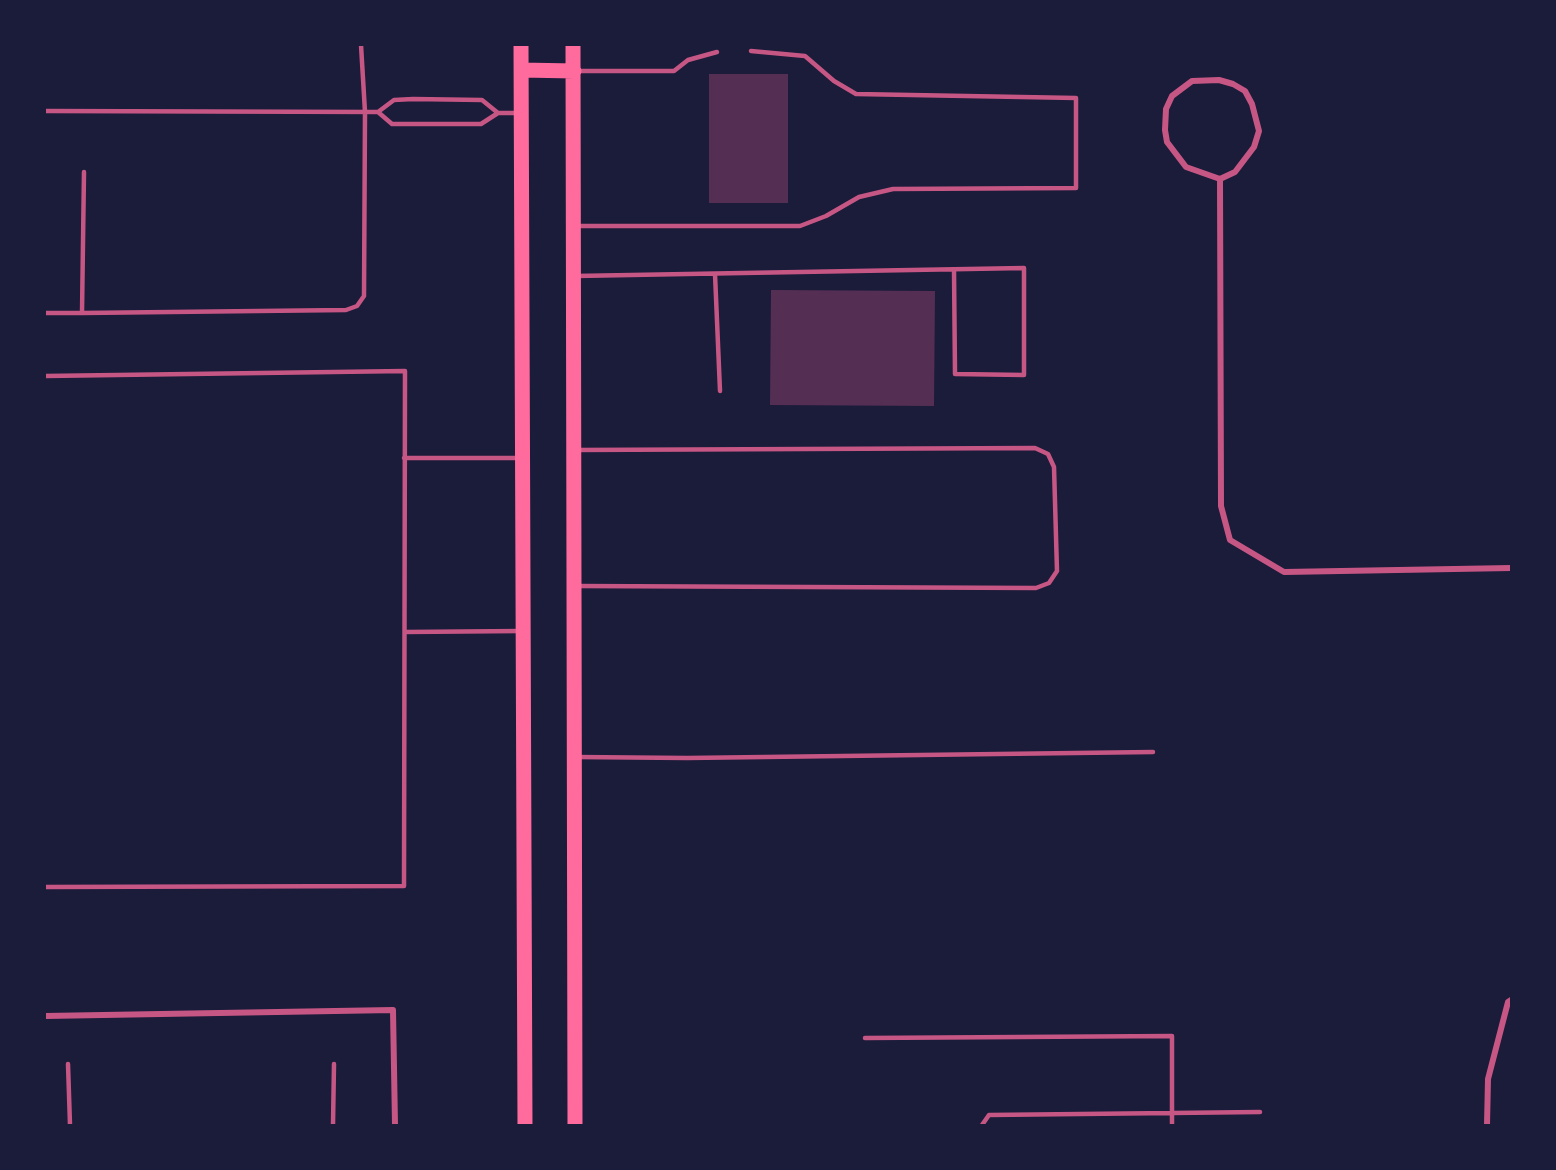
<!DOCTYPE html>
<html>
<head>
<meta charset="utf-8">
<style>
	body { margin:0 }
	#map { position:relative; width:1556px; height:1170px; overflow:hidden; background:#1b1b3a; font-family:Poppins,sans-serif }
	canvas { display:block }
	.frame { position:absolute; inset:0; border:46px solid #1b1b3a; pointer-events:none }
</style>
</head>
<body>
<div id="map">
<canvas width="1556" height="1170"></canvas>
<div class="frame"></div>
</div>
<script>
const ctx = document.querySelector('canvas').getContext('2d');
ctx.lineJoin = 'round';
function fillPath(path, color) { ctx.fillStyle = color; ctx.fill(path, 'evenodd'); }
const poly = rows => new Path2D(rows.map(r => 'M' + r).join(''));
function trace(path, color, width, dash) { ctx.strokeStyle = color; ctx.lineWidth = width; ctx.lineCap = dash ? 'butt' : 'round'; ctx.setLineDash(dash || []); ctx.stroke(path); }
fillPath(poly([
	[709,74,788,74,788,203,709,203],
	[771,290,935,291,934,406,770,405]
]), '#542f53');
trace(poly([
	[578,71,674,71,688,60,717,52],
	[45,111,378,112,392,124,481,124,498,113,518,113],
	[378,112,394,100,413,99,482,100,498,113],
	[575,226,800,226,826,216,859,197,893,189,1076,188,1076,98,856,94,834,81,805,56,751,51],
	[715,274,720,391],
	[575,276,1024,268,1024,375,955,374,954,270],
	[45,313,82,313,84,172],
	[82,313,346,310,357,306,364,296,365,112,361,45],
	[45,376,405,371,404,886,45,887],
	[575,450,1035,448,1048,454,1054,467,1057,571,1049,583,1036,588,576,586],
	[404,458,519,458],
	[405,632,521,631],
	[576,757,687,758,1153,752],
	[865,1038,1172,1036,1172,1113,1260,1112],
	[68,1064,70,1125],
	[333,1125,334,1064],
	[982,1125,989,1115,1172,1113,1172,1125]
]), '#c65784', 4.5);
trace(poly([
	[1220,179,1235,172,1254,147,1259,131,1252,104,1245,91,1233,84,1219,80,1192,81,1172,96,1166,109,1165,130,1167,142,1186,167,1220,179,1221,506,1230,540,1284,572,1511,568],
	[45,1016,393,1010,395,1125],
	[1487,1125,1488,1079,1508,1002,1511,1000]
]), '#c65784', 6);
trace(poly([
	[521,45,525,1125],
	[573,45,575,1125],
	[522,70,574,71]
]), '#ff6b9d', 15);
</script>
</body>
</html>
